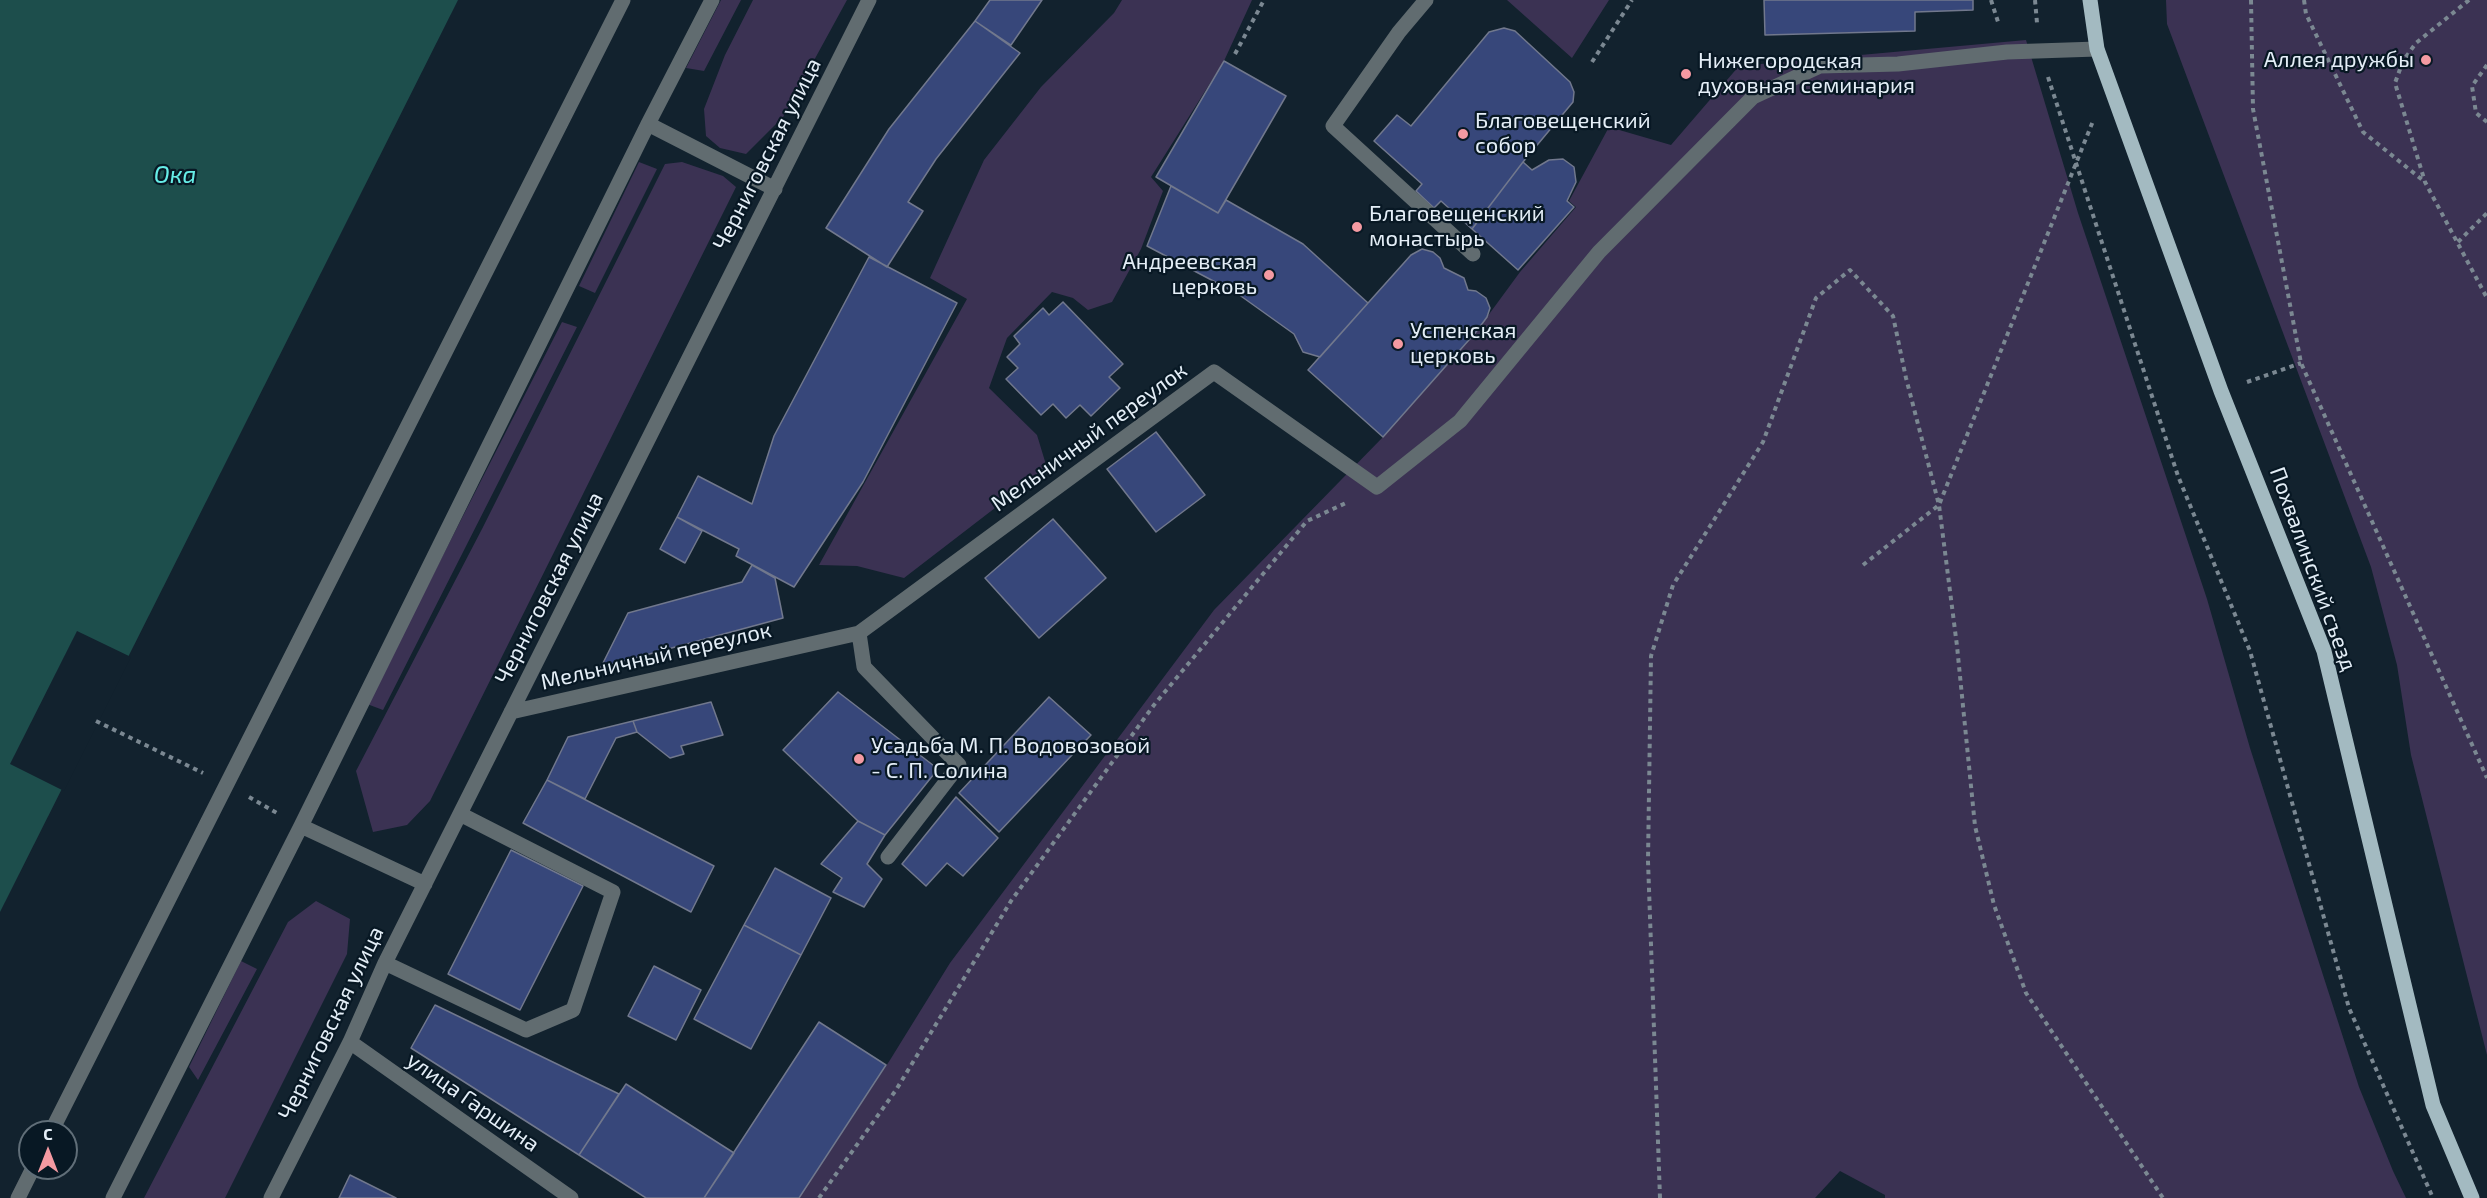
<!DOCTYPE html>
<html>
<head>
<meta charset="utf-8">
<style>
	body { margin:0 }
	#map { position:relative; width:2487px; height:1198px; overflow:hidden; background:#12222e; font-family:"Exo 2",sans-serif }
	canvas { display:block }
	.north { position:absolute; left:18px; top:1120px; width:60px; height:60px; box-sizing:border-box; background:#081824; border:2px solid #606e78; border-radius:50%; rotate:0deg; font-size:16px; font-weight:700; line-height:24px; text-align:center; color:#e4eef7 }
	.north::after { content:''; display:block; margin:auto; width:21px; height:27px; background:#f49aa2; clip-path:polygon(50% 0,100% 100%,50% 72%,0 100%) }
</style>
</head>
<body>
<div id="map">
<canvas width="2487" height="1198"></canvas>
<div class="north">С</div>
</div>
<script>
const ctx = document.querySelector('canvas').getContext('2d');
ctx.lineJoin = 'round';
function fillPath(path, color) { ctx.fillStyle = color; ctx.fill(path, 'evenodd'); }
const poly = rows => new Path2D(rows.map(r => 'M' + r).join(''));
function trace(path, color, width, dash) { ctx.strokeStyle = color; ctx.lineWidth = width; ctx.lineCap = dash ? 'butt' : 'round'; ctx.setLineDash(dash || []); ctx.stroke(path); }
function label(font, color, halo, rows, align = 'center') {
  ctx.font = font + ' "Exo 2",sans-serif'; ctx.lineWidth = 4.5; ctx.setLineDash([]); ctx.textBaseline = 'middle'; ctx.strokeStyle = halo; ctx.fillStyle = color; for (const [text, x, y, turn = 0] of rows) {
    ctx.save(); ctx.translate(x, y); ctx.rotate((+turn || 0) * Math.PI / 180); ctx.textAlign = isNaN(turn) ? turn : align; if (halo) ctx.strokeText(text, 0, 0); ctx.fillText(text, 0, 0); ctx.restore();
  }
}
fillPath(poly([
	[721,0,741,0,704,71,686,68],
	[753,0,847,0,783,117,746,154,720,148,706,136,704,109,725,55],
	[1122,0,1252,0,1224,61,1151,177,1163,191,1141,249,1112,302,1088,310,1073,298,1052,292,1007,338,989,388,1037,435,1047,468,904,578,857,566,819,565,967,299,930,278,984,160,1041,87,1114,13],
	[1507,0,1609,0,1572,58],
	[2166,0,2487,0,2487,1055,2411,755,2397,665,2371,567,2167,24],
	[2026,40,2078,213,2207,599,2250,748,2359,1087,2393,1171,2406,1198,1885,1198,1885,1195,1840,1171,1815,1198,799,1198,890,1060,950,963,1214,610,1383,437,1476,332,1520,272,1576,207,1569,201,1609,127,1671,145,1739,66],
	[639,162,657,169,595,293,579,286],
	[682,162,723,176,736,187,430,801,407,825,373,832,356,771,482,529,665,164],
	[562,322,577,327,383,710,367,704],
	[316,901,350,919,347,954,225,1198,144,1198,288,922],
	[241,961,257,969,198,1080,189,1067]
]), '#3b3253');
fillPath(poly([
	[0,0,458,0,0,912]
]), '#1d4e4c');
fillPath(poly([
	[77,631,131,657,64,791,10,764]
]), '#12222e');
const building = poly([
	[990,0,1042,0,1011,45,975,21,990,0],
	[1764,0,1973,0,1973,10,1915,12,1915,31,1765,35,1764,0],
	[975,21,1020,53,936,159,908,202,923,211,887,267,826,228,889,129,975,21],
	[1504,28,1515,31,1570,82,1574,92,1573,102,1523,162,1472,229,1441,201,1434,208,1416,191,1422,184,1374,141,1397,115,1411,126,1489,32,1504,28],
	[1224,61,1286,96,1218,213,1156,177,1224,61],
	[1563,159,1574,167,1576,182,1567,201,1574,207,1518,270,1472,229,1523,162,1532,170,1549,160,1563,159],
	[1171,186,1218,213,1226,200,1303,244,1368,303,1320,357,1303,352,1294,334,1238,294,1147,246,1171,186],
	[1422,249,1433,252,1440,258,1444,268,1464,278,1468,290,1476,291,1486,298,1490,308,1487,317,1476,332,1383,437,1308,370,1411,255,1422,249],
	[869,257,957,303,863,482,794,587,736,556,739,549,677,517,698,476,752,504,774,436,869,257],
	[1063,302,1123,364,1109,377,1120,388,1091,416,1080,405,1066,418,1053,404,1041,415,1006,379,1018,368,1007,357,1020,344,1014,336,1043,308,1049,315,1063,302],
	[1156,432,1205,495,1156,532,1107,469,1156,432],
	[677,517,702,531,685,563,660,549,677,517],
	[1053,519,1106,578,1039,638,985,578,1053,519],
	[752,565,775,578,783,618,601,667,628,613,742,582,752,565],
	[838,692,938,769,885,835,858,821,783,750,838,692],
	[1049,697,1091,735,999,832,959,793,1049,697],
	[711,702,723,735,681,746,684,754,670,758,637,732,633,721,711,702],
	[633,721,637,732,616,738,585,799,547,780,568,737,633,721],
	[547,780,714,866,691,912,523,823,547,780],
	[956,797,998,838,963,876,947,863,926,886,902,864,956,797],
	[858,821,885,835,867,864,882,879,864,907,833,892,842,878,821,864,858,821],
	[511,850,583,886,520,1010,448,974,511,850],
	[775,868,831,898,801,955,744,925,775,868],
	[744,925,801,955,751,1049,694,1019,744,925],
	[654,966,701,990,676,1040,628,1016,654,966],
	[435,1005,619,1094,579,1155,411,1048,435,1005],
	[819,1022,886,1065,799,1198,704,1198,819,1022],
	[626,1084,734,1153,704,1198,646,1198,579,1155,626,1084],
	[350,1175,396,1198,339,1198,350,1175]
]);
fillPath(building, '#37477a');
trace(building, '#71788d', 1.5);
trace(poly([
	[1991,0,1999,25],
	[2035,0,2037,23],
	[2251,0,2253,109,2301,363,2487,778],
	[2304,0,2306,14,2363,132,2425,182],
	[2469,0,2416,43,2403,61,2395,83,2425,182,2487,298],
	[1235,54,1264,0],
	[1592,62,1632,0],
	[2487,65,2472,86,2476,113,2487,122],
	[2048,77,2178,476,2250,651,2349,1008,2433,1198],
	[2458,242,2487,213],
	[2247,382,2301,363],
	[1863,565,1939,505,2093,121],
	[96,721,203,773],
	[249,797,277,813],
	[819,1198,896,1090,1011,901,1154,705,1307,521,1348,502],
	[1660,1198,1648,861,1651,656,1673,585,1763,442,1816,298,1850,270,1893,316,1906,378,1939,505,1957,646,1975,826,1994,905,2026,993,2163,1198]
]), '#7b8892', 4, [4.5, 4.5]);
trace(poly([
	[1426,0,1399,32,1333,126,1473,254],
	[648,124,775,189],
	[859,633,864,667,959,765,888,857],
	[511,712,859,633,1214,372,1377,487,1460,421,1599,252,1753,97,1820,66,1898,64,2007,52,2097,49],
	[301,826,425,884],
	[385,963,526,1030,573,1010,613,892,460,814],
	[350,1042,571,1198],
	[51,1132,623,0],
	[18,1198,33,1168],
	[113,1198,301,826,648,124,712,0],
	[271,1198,350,1042,385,963,869,0]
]), '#616c70', 15);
trace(poly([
	[2090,0,2097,49,2221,391,2324,651,2433,1105,2472,1198]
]), '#a3bac1', 15);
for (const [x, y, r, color] of [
	[2426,60,6,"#f49aa2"],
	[1686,74,6,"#f49aa2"],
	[1463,134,6,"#f49aa2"],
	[1357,227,6,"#f49aa2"],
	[1269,275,6,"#f49aa2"],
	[1398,344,6,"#f49aa2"],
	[859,759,6,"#f49aa2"]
]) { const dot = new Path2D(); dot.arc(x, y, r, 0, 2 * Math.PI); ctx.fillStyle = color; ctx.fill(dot); trace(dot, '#081824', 2); }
label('22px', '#e4eef7', '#081824', [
	["Аллея дружбы",2414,60,"right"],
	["Нижегородская",1698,61],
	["духовная семинария",1698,86],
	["Благовещенский",1475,121],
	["собор",1475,146],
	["Благовещенский",1369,214],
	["монастырь",1369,239],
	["Андреевская",1257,262,"right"],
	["церковь",1257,287,"right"],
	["Успенская",1410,331],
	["церковь",1410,356],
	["Усадьба М. П. Водовозовой",871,746],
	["- С. П. Солина",871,771]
], 'left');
label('22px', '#e4eef7', '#081824', [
	["Черниговская улица",767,154,-63],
	["Мельничный переулок",1089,437,-36],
	["Похвалинский съезд",2313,569,70],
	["Черниговская улица",549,588,-63],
	["Мельничный переулок",656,656,-13],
	["Черниговская улица",331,1023,-64],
	["улица Гаршина",473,1102,35]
]);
label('italic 24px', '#66ede7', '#081824', [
	["Ока",175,175]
]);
</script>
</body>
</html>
